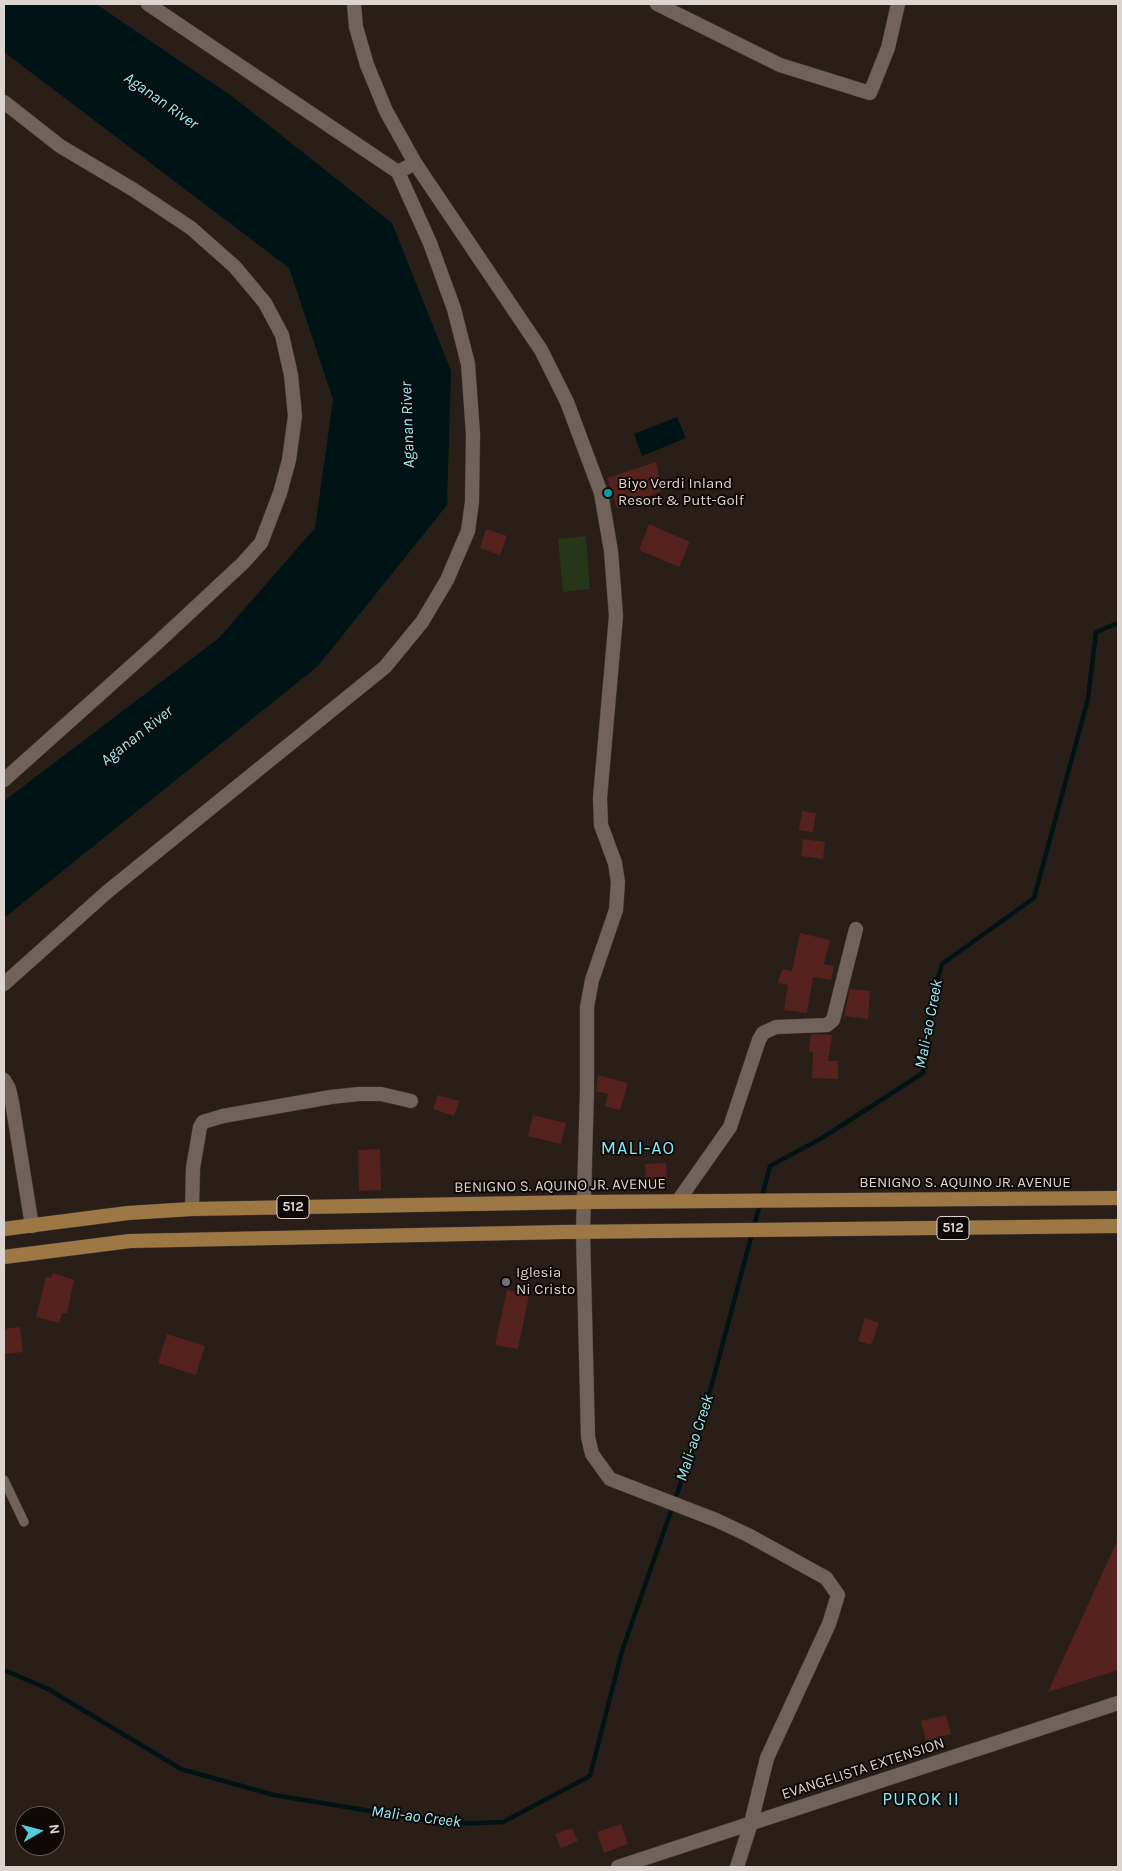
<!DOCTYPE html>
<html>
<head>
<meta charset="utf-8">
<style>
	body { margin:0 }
	#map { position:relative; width:1122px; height:1871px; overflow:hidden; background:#2a1e18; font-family:Karla,sans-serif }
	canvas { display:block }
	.frame { position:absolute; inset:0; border:5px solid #dcd4d0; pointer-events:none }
	.north { position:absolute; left:15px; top:1806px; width:50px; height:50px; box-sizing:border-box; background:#0e0907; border:1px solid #605a57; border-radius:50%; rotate:82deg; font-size:14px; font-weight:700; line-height:20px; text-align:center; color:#dcd4d0 }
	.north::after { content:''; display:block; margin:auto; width:18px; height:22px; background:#53cbdb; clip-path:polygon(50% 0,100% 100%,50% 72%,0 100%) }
</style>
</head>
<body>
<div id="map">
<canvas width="1122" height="1871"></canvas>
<div class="frame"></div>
<div class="north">N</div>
</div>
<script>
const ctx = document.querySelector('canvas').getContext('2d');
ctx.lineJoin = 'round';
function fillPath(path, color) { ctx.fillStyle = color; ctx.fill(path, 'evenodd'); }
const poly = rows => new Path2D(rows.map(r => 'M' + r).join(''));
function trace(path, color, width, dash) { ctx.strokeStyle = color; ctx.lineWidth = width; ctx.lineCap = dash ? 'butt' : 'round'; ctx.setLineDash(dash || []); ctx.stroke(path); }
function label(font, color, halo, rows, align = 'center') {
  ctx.font = font + ' Karla,sans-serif'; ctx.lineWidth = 4; ctx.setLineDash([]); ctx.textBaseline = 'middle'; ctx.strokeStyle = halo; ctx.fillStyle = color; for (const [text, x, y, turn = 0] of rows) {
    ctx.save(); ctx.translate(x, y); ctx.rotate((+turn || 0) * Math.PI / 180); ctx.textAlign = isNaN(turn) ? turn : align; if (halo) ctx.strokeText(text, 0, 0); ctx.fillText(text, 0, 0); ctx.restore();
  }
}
fillPath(poly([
	[586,536,590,589,563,592,558,539]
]), '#253718');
fillPath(poly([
	[4,4,96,4,233,97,392,223,451,371,447,505,318,666,4,918,4,801,219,638,315,528,333,400,289,268,4,52],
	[677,417,686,438,642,456,634,434]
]), '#001416');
trace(poly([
	[4,1670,48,1689,181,1769,274,1795,449,1824,503,1822,590,1776,622,1651,701,1425,770,1166,822,1138,923,1073,933,996,942,964,1034,898,1088,699,1096,632,1118,623]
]), '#001416', 4.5);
fillPath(poly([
	[656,462,662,491,617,508,607,478],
	[649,524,690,542,679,567,639,550],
	[486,529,507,536,500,555,480,548],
	[802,811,816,813,813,832,799,830],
	[803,839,825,842,823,859,801,856],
	[800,933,830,940,824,964,834,966,831,980,813,977,807,1013,784,1010,788,985,778,983,782,969,792,971],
	[850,989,870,991,868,1019,844,1016],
	[811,1034,832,1035,828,1061,838,1061,838,1079,812,1078,813,1052,809,1051],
	[598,1075,628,1083,620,1110,605,1106,608,1094,596,1091],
	[438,1095,459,1101,454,1116,433,1109],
	[533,1115,566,1123,561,1144,528,1136],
	[380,1149,381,1190,359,1191,358,1150],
	[666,1163,667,1182,646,1183,645,1164],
	[53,1273,74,1280,67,1313,62,1313,59,1323,36,1317,46,1277,51,1278],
	[507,1290,529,1295,518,1349,495,1345],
	[865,1318,879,1323,871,1345,858,1341],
	[20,1327,23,1352,4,1354,4,1329],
	[167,1334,205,1346,196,1375,158,1363],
	[1118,1539,1118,1670,1048,1692],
	[946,1715,951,1734,926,1741,921,1721],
	[621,1824,628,1844,604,1853,597,1832],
	[572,1828,578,1841,561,1848,555,1834]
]), '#56221e');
const service = poly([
	[4,1480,24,1522]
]);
const minor = poly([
	[148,4,398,172,415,163],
	[657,4,780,65,870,93,888,48,898,4],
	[4,102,60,146,134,190,191,228,235,267,265,303,282,335,291,375,295,416,289,460,280,493,261,543,243,563,156,644,4,780],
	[4,984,107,892,385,667,422,622,447,580,468,531,472,502,473,434,468,364,454,309,430,243,398,172],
	[4,1080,9,1089,12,1102,32,1226],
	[678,1201,730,1127,759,1040,763,1033,776,1027,827,1025,833,1020,856,929],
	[192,1209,193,1168,200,1127,203,1122,223,1116,331,1097,359,1094,381,1094,411,1101],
	[618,1867,1118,1703]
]);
const tertiary = poly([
	[354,4,356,27,367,65,386,111,415,163,541,350,567,402,601,493,611,551,616,616,600,798,601,825,615,863,618,882,616,910,592,980,587,1007,587,1090,583,1232,588,1437,592,1454,610,1479,716,1520,748,1535,826,1578,838,1595,829,1624,767,1758,751,1823,737,1867]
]);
const primary = poly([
	[4,1229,128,1213,192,1209,583,1202,1118,1198],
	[4,1257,130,1241,564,1232,1118,1226]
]);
trace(service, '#423935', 10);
trace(minor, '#423935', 15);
trace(tertiary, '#423935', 15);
trace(primary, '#423935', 15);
trace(service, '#71625b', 9);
trace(minor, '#71625b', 14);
trace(tertiary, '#71625b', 14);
trace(primary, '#9d7845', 14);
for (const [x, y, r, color] of [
	[608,493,5,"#0f9aa8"],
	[506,1282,5,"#6b7280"]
]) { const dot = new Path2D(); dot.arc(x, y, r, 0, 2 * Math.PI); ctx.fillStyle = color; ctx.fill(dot); trace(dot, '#0e0907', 2); }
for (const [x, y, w] of [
	[293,1207,32],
	[953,1228,32]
]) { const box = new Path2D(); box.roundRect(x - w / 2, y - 11.5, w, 23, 4); ctx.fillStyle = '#0e0907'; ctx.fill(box); trace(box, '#dcd4d0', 1); }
label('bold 14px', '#dcd4d0', null, [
	["512",293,1207],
	["512",953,1228]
]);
label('15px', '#dcd4d0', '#0e0907', [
	["Biyo Verdi Inland",618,484],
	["Resort & Putt-Golf",618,501],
	["Iglesia",516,1273],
	["Ni Cristo",516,1290]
], 'left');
label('15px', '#dcd4d0', '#0e0907', [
	["BENIGNO S. AQUINO JR. AVENUE",965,1183],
	["BENIGNO S. AQUINO JR. AVENUE",560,1186,-1],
	["EVANGELISTA EXTENSION",863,1769,-18]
]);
label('italic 16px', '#97eff9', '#0e0907', [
	["Aganan River",161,101,35],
	["Aganan River",408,425,-92],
	["Aganan River",137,736,-38],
	["Mali-ao Creek",929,1024,-79],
	["Mali-ao Creek",695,1438,-72],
	["Mali-ao Creek",416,1817,7]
]);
ctx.letterSpacing = '1px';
label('18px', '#80e9f9', '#0e0907', [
	["MALI-AO",638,1149],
	["PUROK II",921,1800]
]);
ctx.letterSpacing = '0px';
</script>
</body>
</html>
